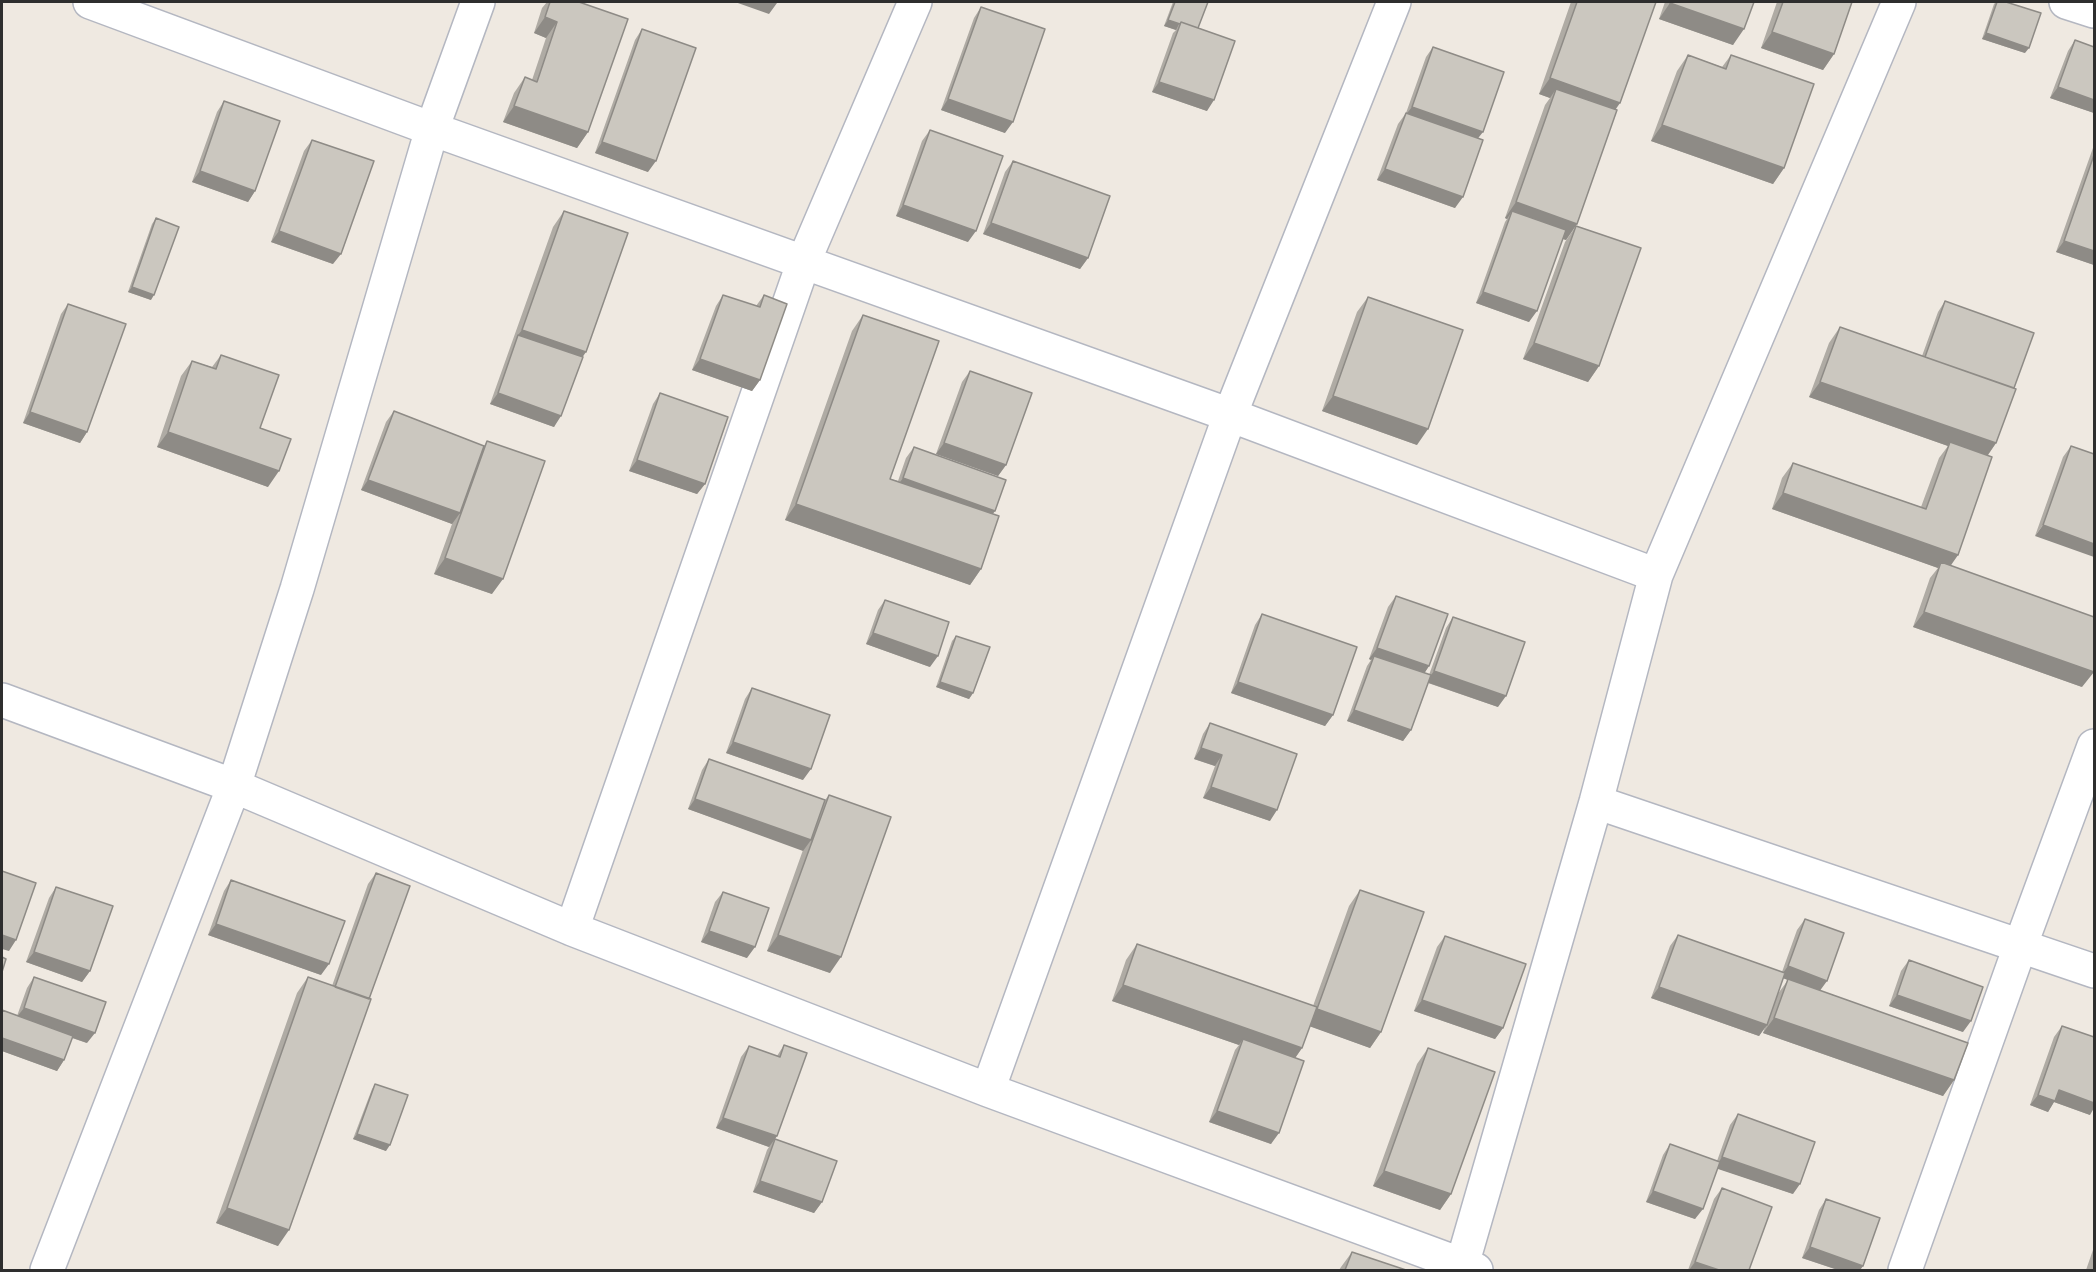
<!DOCTYPE html>
<html>
<head>
<meta charset="utf-8">
<style>
	body { margin:0 }
	#map { position:relative; width:2096px; height:1272px; overflow:hidden; background:#efe9e1; font-family:"Source Sans 3",sans-serif }
	canvas { display:block }
	.frame { position:absolute; inset:0; border:3px solid #2e2e2e; pointer-events:none }
</style>
</head>
<body>
<div id="map">
<canvas width="2096" height="1272"></canvas>
<div class="frame"></div>
</div>
<script>
const ctx = document.querySelector('canvas').getContext('2d');
ctx.lineJoin = 'round';
const poly = rows => new Path2D(rows.map(r => 'M' + r).join(''));
function trace(path, color, width, dash) { ctx.strokeStyle = color; ctx.lineWidth = width; ctx.lineCap = dash ? 'butt' : 'round'; ctx.setLineDash(dash || []); ctx.stroke(path); }
function fillPath(path, color) { ctx.fillStyle = color; ctx.fill(path, 'evenodd'); }
const street = poly([
	[90,2,432,129,1230,415,1656,575],
	[2066,2,2094,11],
	[2,700,234,786,572,929,988,1090,1476,1270],
	[1596,802,2094,971],
	[572,929,804,261,915,2],
	[988,1090,1230,415,1394,2],
	[1462,1265,1596,802,1656,575,1899,2],
	[47,1270,234,786,297,589,432,129,478,2],
	[1905,1270,2021,944,2094,746]
]);
trace(street, '#b4b7c1', 36);
trace(street, '#fff', 33);
fillPath(poly([
	[547,2,579,2,588,132,577,148,503,122,514,93,525,77,532,80,546,38,534,33,542,8],
	[1173,2,1208,2,1198,28,1207,111,1152,92,1173,33,1176,30,1164,26],
	[1571,2,1656,2,1615,110,1577,224,1566,240,1563,239,1529,322,1476,303,1505,222,1507,219,1505,218,1545,105,1550,98,1539,94],
	[1665,2,1754,2,1733,45,1659,19],
	[1777,2,1852,2,1834,54,1823,70,1761,48],
	[1996,2,2006,2,2025,53,1982,39,1994,4],
	[981,7,1005,133,941,110,974,18],
	[642,29,648,172,595,153,635,40],
	[2075,40,2094,47,2094,113,2050,98,2068,51],
	[1433,47,1478,138,1455,208,1377,180,1398,124,1406,113,1426,57],
	[1688,55,1722,67,1731,55,1784,168,1773,184,1651,141,1677,71],
	[224,101,255,191,248,202,192,182,217,112],
	[930,130,968,242,896,216,922,141],
	[312,140,333,264,271,242,304,151],
	[2094,145,2094,265,2056,252],
	[1013,161,1088,258,1080,269,983,234,1005,172],
	[564,211,583,357,554,427,490,404,553,227],
	[156,218,151,300,128,292,152,224],
	[1576,226,1599,366,1588,382,1523,359,1565,242],
	[723,295,756,306,764,295,760,380,752,391,692,370,716,306],
	[1368,297,1417,445,1322,411,1357,312],
	[1945,301,2014,388,1996,443,1988,455,1958,555,1950,565,2082,687,1913,627,1930,578,1938,568,1772,509,1782,478,1793,463,1921,507,1939,458,1948,446,1809,397,1829,343,1840,327,1922,356,1938,312],
	[68,304,87,432,80,443,23,423,61,314],
	[863,315,890,479,898,481,906,458,914,447,995,511,992,514,981,569,970,585,785,520,852,331],
	[221,355,260,428,268,487,157,447,181,376,192,361,212,367],
	[970,371,1006,465,998,476,936,454,962,382],
	[660,393,705,484,697,494,629,471,653,404],
	[394,411,484,446,487,441,492,594,434,574,452,524,361,490,386,422],
	[2071,446,2094,454,2035,536,2063,457],
	[1396,596,1429,666,1424,673,1429,675,1446,628,1453,617,1498,707,1428,683,1411,730,1403,741,1347,721,1367,666,1371,660,1369,659,1388,607],
	[885,600,930,667,866,644,878,610],
	[1262,614,1333,715,1325,726,1231,693,1255,625],
	[956,636,973,693,969,699,936,687,952,641],
	[752,688,803,780,726,753,745,699],
	[1210,723,1270,821,1203,798,1215,766,1194,759,1203,734],
	[709,759,825,800,829,795,830,973,767,951,803,850,688,809,702,770],
	[376,873,278,1246,216,1223,297,993,308,977,332,986,368,884],
	[231,880,321,975,208,935,224,891],
	[56,887,90,971,82,982,26,962,49,898],
	[1360,890,1381,1032,1370,1048,1310,1026,1302,1048,1295,1058,1271,1144,1209,1122,1235,1050,1239,1045,1112,1001,1126,960,1137,944,1313,1006,1349,906],
	[723,892,747,958,701,942,715,902],
	[1805,919,1820,990,1954,1080,1943,1096,1763,1033,1765,1027,1759,1036,1651,998,1670,946,1678,935,1782,972,1797,930],
	[1783,978,1788,980,1777,995],
	[1445,936,1503,1028,1495,1039,1414,1011,1437,947],
	[1909,960,1963,1032,1889,1006,1901,971],
	[34,977,87,1043,72,1038,64,1060,57,1071,2,1051,2,1010,17,1016,27,988],
	[2062,1026,2090,1115,2054,1102,2048,1112,2030,1105,2054,1037],
	[784,1045,777,1136,775,1139,822,1202,814,1213,753,1192,767,1150,769,1147,716,1128,741,1057,749,1046,777,1056],
	[1428,1048,1451,1194,1440,1210,1373,1186,1417,1064],
	[375,1084,386,1151,353,1139,372,1089],
	[1738,1114,1793,1194,1717,1168,1695,1219,1646,1202,1663,1155,1670,1144,1717,1161,1730,1125],
	[1722,1188,1749,1270,1688,1270,1714,1199],
	[1826,1199,1863,1266,1860,1270,1838,1270,1802,1258,1819,1210],
	[2094,1247,2094,1270,2086,1270],
	[1352,1252,1406,1270,1339,1270,1341,1267]
]), '#afaba4');
fillPath(poly([
	[735,2,773,2,777,3,769,14],
	[1670,3,1744,29,1733,45,1659,19],
	[545,17,557,22,546,38,534,33],
	[1168,20,1179,24,1176,30,1164,26],
	[1772,32,1834,54,1823,70,1761,48],
	[1986,33,2029,48,2025,53,1982,39],
	[1550,78,1620,103,1609,119,1556,89,1550,98,1539,94],
	[1159,82,1214,100,1207,111,1152,92],
	[2058,87,2094,100,2094,113,2050,98],
	[948,99,1013,122,1005,133,941,110],
	[514,106,588,132,577,148,503,122],
	[1412,107,1483,132,1475,142,1404,117],
	[1662,125,1784,168,1773,184,1651,141],
	[602,142,656,161,648,172,595,153],
	[1385,169,1463,197,1455,208,1377,180],
	[200,171,255,191,248,202,192,182],
	[1516,202,1577,224,1566,240,1509,220,1512,211,1507,219,1505,218],
	[903,205,976,231,968,242,896,216],
	[991,223,1088,258,1080,269,983,234],
	[279,231,341,254,333,264,271,242],
	[2064,241,2094,251,2094,265,2056,252],
	[132,287,154,295,151,300,128,292],
	[1483,292,1537,311,1529,322,1476,303],
	[522,330,586,352,575,368,518,335],
	[1534,343,1599,366,1588,382,1523,359],
	[700,359,760,380,752,391,692,370],
	[1820,382,1996,443,1985,459,1950,442,1948,446,1809,397],
	[498,393,561,416,554,427,490,404],
	[1333,396,1428,429,1417,445,1322,411],
	[30,412,87,432,80,443,23,423],
	[168,432,279,471,268,487,157,447],
	[944,443,1006,465,998,476,936,454],
	[637,460,705,484,697,494,629,471],
	[903,478,995,511,987,521,895,489],
	[368,480,460,513,452,524,361,490],
	[1783,493,1958,555,1947,571,1941,562,1938,568,1772,509],
	[796,504,981,569,970,585,785,520],
	[2043,525,2094,544,2094,557,2035,536],
	[445,558,503,579,492,594,434,574],
	[1924,612,2094,672,2082,687,1913,627],
	[873,633,938,656,930,667,866,644],
	[1377,648,1429,666,1422,677,1374,656,1371,660,1369,659],
	[1434,671,1506,696,1498,707,1426,682],
	[940,682,973,693,969,699,936,687],
	[1238,682,1333,715,1325,726,1231,693],
	[1354,710,1411,730,1403,741,1347,721],
	[733,742,811,769,803,780,726,753],
	[1201,748,1222,755,1215,766,1194,759],
	[1211,787,1277,810,1270,821,1203,798],
	[695,799,811,840,803,851,688,809],
	[216,924,329,964,321,975,208,935],
	[709,931,755,947,747,958,701,942],
	[2,935,16,940,9,951,2,949],
	[778,935,841,957,830,973,767,951],
	[34,952,90,971,82,982,26,962],
	[1788,966,1827,981,1819,992,1780,977],
	[1123,985,1302,1048,1291,1064,1243,1039,1239,1045,1112,1001],
	[1659,987,1767,1025,1759,1036,1651,998],
	[1897,995,1971,1021,1963,1032,1889,1006],
	[1422,1000,1503,1028,1495,1039,1414,1011],
	[24,1008,95,1033,87,1043,16,1018],
	[1317,1009,1381,1032,1370,1048,1306,1025],
	[1774,1018,1954,1080,1943,1096,1763,1033],
	[2,1038,64,1060,57,1071,2,1051],
	[2059,1090,2094,1103,2094,1108,2090,1115,2054,1102,2048,1112,2030,1105,2038,1095],
	[1217,1111,1279,1133,1271,1144,1209,1122],
	[723,1118,777,1136,769,1147,716,1128],
	[357,1134,390,1145,386,1151,353,1139],
	[1722,1157,1800,1184,1793,1194,1715,1168],
	[1384,1171,1451,1194,1440,1210,1373,1186],
	[760,1181,822,1202,814,1213,753,1192],
	[1653,1191,1703,1209,1695,1219,1646,1202],
	[227,1208,289,1230,278,1246,216,1223],
	[1810,1247,1863,1266,1860,1270,1838,1270,1802,1258],
	[1695,1262,1719,1270,1689,1270]
]), '#8e8b86');
const building = poly([
	[550,2,579,2,628,19,588,132,514,106,525,77,537,82,557,22,545,17,550,2],
	[1175,2,1208,2,1198,28,1181,22,1180,24,1168,20,1175,2],
	[1577,2,1656,2,1620,103,1550,78,1577,2],
	[1671,2,1754,2,1744,29,1670,3,1671,2],
	[1783,2,1852,2,1834,54,1772,32,1783,2],
	[1997,2,2006,2,2041,13,2029,48,1986,33,1997,2],
	[981,7,1045,29,1013,122,948,99,981,7],
	[1181,22,1235,41,1214,100,1159,82,1181,22],
	[642,29,696,48,656,161,602,142,642,29],
	[2075,40,2094,47,2094,100,2058,87,2075,40],
	[1433,47,1504,72,1483,132,1412,107,1433,47],
	[1688,55,1726,69,1731,55,1814,84,1784,168,1662,125,1688,55],
	[1556,89,1617,110,1577,224,1516,202,1556,89],
	[224,101,280,121,255,191,200,171,224,101],
	[1406,113,1483,140,1463,197,1385,169,1406,113],
	[930,130,1003,156,976,231,903,205,930,130],
	[312,140,374,161,341,254,279,231,312,140],
	[2094,155,2094,251,2064,241,2094,155],
	[1013,161,1110,196,1088,258,991,223,1013,161],
	[564,211,628,233,586,352,522,330,564,211],
	[1512,211,1566,230,1537,311,1483,292,1512,211],
	[156,218,179,227,154,295,132,287,156,218],
	[1576,226,1641,248,1599,366,1534,343,1576,226],
	[723,295,760,307,764,295,787,304,760,380,700,359,723,295],
	[1368,297,1463,330,1428,429,1333,396,1368,297],
	[1945,301,2034,333,2014,388,1925,357,1945,301],
	[68,304,126,324,87,432,30,412,68,304],
	[863,315,939,341,890,479,999,516,981,569,796,504,863,315],
	[1840,327,2016,389,1996,443,1820,382,1840,327],
	[518,335,583,357,561,416,498,393,518,335],
	[221,355,279,375,260,428,291,439,279,471,168,432,192,361,216,369,221,355],
	[970,371,1032,393,1006,465,944,443,970,371],
	[660,393,728,417,705,484,637,460,660,393],
	[394,411,484,446,460,513,368,480,394,411],
	[487,441,545,461,503,579,445,558,487,441],
	[1950,442,1992,457,1958,555,1783,493,1793,463,1926,509,1950,442],
	[2071,446,2094,454,2094,544,2043,525,2071,446],
	[914,447,1006,480,995,511,903,478,914,447],
	[1941,562,2094,617,2094,672,1924,612,1941,562],
	[1396,596,1448,614,1429,666,1377,648,1396,596],
	[885,600,949,622,938,656,873,633,885,600],
	[1262,614,1357,647,1333,715,1238,682,1262,614],
	[1453,617,1525,642,1506,696,1434,671,1453,617],
	[956,636,990,647,973,693,940,682,956,636],
	[1374,656,1431,675,1411,730,1354,710,1374,656],
	[752,688,830,715,811,769,733,742,752,688],
	[1210,723,1297,754,1277,810,1211,787,1222,755,1201,748,1210,723],
	[709,759,825,800,811,840,695,799,709,759],
	[829,795,891,817,841,957,778,935,829,795],
	[2,871,36,883,16,940,2,935,2,871],
	[376,873,410,886,369,999,335,987,376,873],
	[231,880,345,921,329,964,216,924,231,880],
	[56,887,113,906,90,971,34,952,56,887],
	[1360,890,1424,912,1381,1032,1317,1009,1360,890],
	[723,892,769,908,755,947,709,931,723,892],
	[1805,919,1844,933,1827,981,1788,966,1805,919],
	[1678,935,1785,973,1767,1025,1659,987,1678,935],
	[1445,936,1526,964,1503,1028,1422,1000,1445,936],
	[1137,944,1317,1007,1302,1048,1123,985,1137,944],
	[2,957,6,959,2,972,2,957],
	[1909,960,1983,987,1971,1021,1897,995,1909,960],
	[34,977,106,1002,95,1033,24,1008,34,977],
	[308,977,371,999,289,1230,227,1208,308,977],
	[1788,979,1968,1043,1954,1080,1774,1018,1788,979],
	[2,1010,73,1036,64,1060,2,1038,2,1010],
	[2062,1026,2094,1037,2094,1103,2059,1090,2055,1101,2038,1095,2062,1026],
	[1243,1039,1304,1061,1279,1133,1217,1111,1243,1039],
	[784,1045,807,1053,777,1136,723,1118,749,1046,780,1057,784,1045],
	[1428,1048,1495,1072,1451,1194,1384,1171,1428,1048],
	[375,1084,408,1095,390,1145,357,1134,375,1084],
	[1738,1114,1815,1142,1800,1184,1722,1157,1738,1114],
	[775,1139,837,1161,822,1202,760,1181,775,1139],
	[1670,1144,1720,1162,1703,1209,1653,1191,1670,1144],
	[1722,1188,1772,1207,1749,1270,1719,1270,1695,1262,1722,1188],
	[1826,1199,1880,1218,1863,1266,1810,1247,1826,1199],
	[1352,1252,1406,1270,1345,1270,1352,1252]
]);
fillPath(building, '#cbc7bf');
trace(building, '#8e8b86', 1.5);
</script>
</body>
</html>
